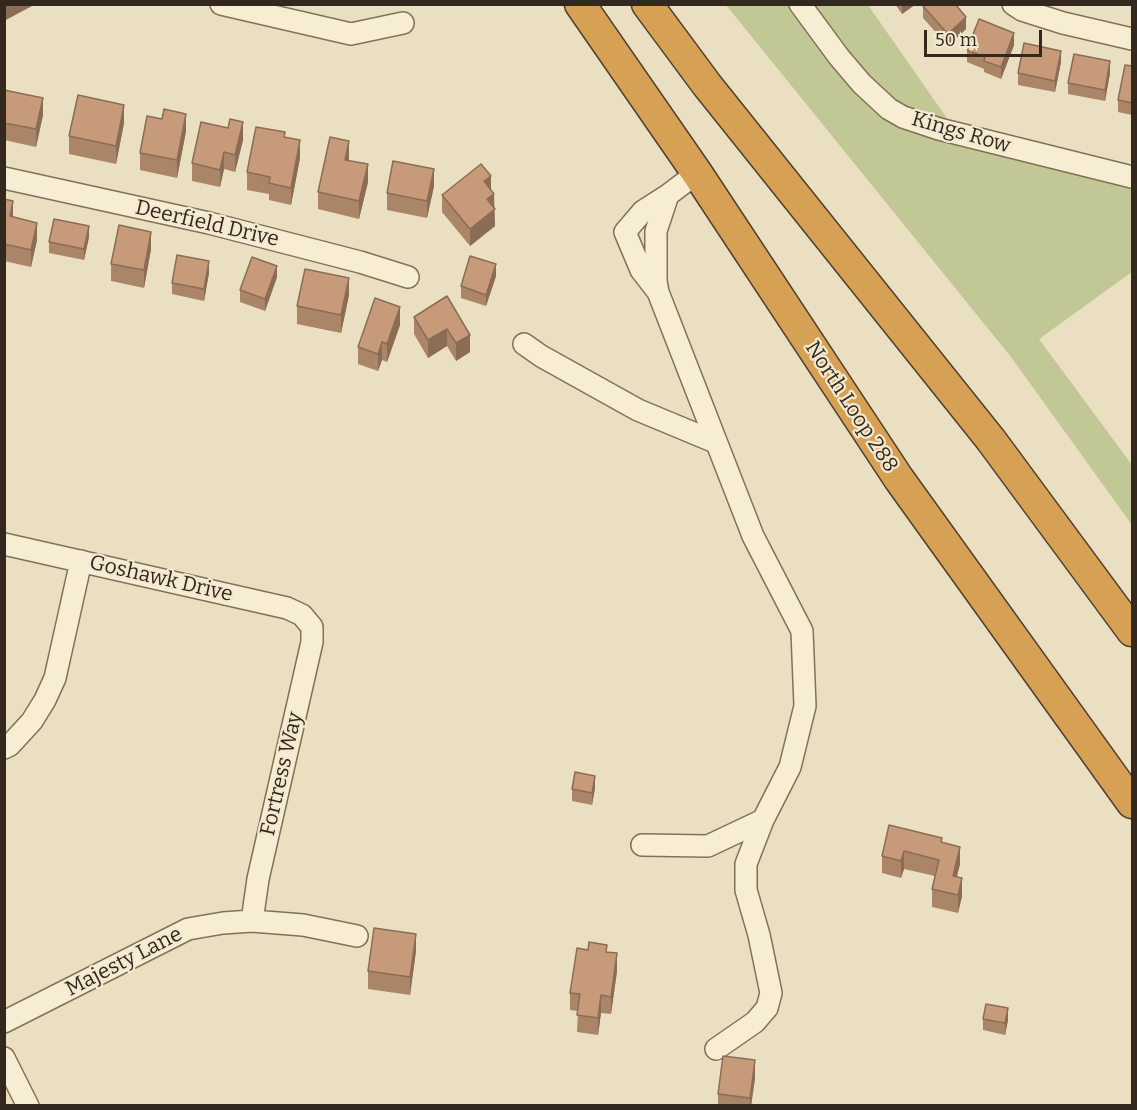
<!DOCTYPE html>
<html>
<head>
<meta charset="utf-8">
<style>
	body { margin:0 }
	#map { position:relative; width:1137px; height:1110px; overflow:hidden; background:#ebdfc1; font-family:Bitter,serif }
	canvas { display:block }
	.frame { position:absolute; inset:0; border:6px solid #33281d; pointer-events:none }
	.scale { position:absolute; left:924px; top:30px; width:118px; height:27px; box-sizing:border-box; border:3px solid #33281d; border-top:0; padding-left:8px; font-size:18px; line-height:21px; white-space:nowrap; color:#33281d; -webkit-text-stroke:4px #f3e9d0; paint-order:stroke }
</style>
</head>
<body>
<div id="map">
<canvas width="1137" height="1110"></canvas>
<div class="frame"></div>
<div class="scale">50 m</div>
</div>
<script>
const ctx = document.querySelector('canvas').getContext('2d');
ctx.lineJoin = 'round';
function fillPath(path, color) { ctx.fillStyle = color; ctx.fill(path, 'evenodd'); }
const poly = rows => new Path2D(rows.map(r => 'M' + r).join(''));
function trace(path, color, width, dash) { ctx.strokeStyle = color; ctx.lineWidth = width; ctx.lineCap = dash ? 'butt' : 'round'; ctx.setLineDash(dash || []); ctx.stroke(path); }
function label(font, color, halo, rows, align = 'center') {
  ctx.font = font + ' Bitter,serif'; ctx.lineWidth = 4.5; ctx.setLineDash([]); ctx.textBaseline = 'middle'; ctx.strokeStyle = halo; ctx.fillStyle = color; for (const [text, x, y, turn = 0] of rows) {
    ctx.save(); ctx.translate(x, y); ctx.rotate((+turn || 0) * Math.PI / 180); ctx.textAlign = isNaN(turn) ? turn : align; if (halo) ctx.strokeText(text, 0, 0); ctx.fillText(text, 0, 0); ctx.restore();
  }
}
fillPath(poly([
	[726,5,868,5,958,134,1132,177,1132,272,1039,339,1132,465,1132,525,1011,357]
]), '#c1c896');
const minor = poly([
	[221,4,351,34,403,23],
	[800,4,839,57,862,84,889,109,903,117,939,129,1132,177],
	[1013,4,1022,10,1063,23,1132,39],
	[4,178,209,223,360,262,408,277],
	[658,292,641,270,625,232,643,211,668,195],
	[524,344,541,356,638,410,715,442],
	[4,544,287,608,302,615,312,627,312,642,258,879,252,921],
	[4,748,10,745,32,721,45,700,55,678,81,561],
	[642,845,708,846,763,820,790,767,805,706,802,631,753,536,658,292,656,281,656,231,668,195,697,173],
	[4,1022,188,929,223,923,252,921,303,925,357,936],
	[716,1049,755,1022,767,1008,771,993,759,935,746,890,746,864,763,820],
	[4,1058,28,1106]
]);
const highway = poly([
	[580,4,697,173,899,479,1132,803],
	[647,4,707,85,991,440,1132,631]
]);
trace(minor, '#83705a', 24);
trace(highway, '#513f2e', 33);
trace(minor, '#f6edd3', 21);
trace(highway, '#d6a055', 30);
fillPath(poly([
	[895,4,916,4,902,14],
	[923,6,966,29,948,46,923,18],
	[1014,45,1001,79,984,72,984,69,967,62,967,50],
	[1061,62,1055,92,1018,85,1018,73],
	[1132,66,1132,115,1118,112,1118,100],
	[1110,73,1105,101,1068,94,1068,83],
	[4,90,43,115,36,147,4,140],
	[124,123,116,164,69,154,69,136],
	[186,131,177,178,140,170,140,153],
	[285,137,300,158,291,205,269,200,269,194,247,190,247,172],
	[243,140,235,172,224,169,220,187,192,181,192,163],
	[349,159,349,160,368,182,359,219,318,209,318,192],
	[434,186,427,218,387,210,387,193],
	[491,190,494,208,495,226,470,246,442,212,442,195],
	[4,199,13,217,37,240,31,267,4,261],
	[89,237,84,260,49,253,49,242],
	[151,249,144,288,111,281,111,264],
	[209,273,204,301,172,294,172,283],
	[496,276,486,306,461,298,461,286],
	[277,277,265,311,240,302,240,290],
	[349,295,341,333,297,324,297,306],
	[447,296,470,352,456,361,447,346,428,358,414,334,414,317],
	[400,325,387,362,382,360,378,371,358,364,358,347],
	[595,788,592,805,572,801,572,789],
	[942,842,960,864,956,877,962,896,958,913,932,907,932,889,935,876,904,869,901,878,882,873,882,856],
	[416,951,410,995,368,989,368,971],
	[607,952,617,971,611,1014,601,1013,598,1035,577,1032,578,1011,570,1010,570,993],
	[983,1019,1008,1020,1005,1035,983,1030],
	[755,1078,751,1106,718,1106,718,1094]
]), '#ab8568');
fillPath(poly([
	[4,4,32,4,32,6,4,21],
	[902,4,916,4,902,14],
	[966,17,966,29,948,46,948,34],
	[1014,33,1014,45,1001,79,1001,67],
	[1061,51,1061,62,1055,92,1055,81],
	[1110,61,1110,73,1105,101,1105,90],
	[43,98,43,115,36,147,36,129],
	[124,105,124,123,116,164,116,146],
	[186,114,186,131,177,178,177,160],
	[243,122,243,140,235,172,235,155],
	[300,140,300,158,291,205,291,188],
	[349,141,349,159,345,177,345,160],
	[224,152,224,169,220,187,220,170],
	[368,164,368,182,359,219,359,201],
	[434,169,434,186,427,218,427,201],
	[491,176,491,193,484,181],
	[494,194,495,226,470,246,470,229,487,199],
	[13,201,13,218,10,216],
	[37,223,37,240,31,267,31,250],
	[89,226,89,237,84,260,84,249],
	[151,232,151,249,144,288,144,270],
	[209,261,209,273,204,301,204,289],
	[496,264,496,276,486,306,486,295],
	[277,266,277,277,265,311,265,299],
	[349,278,349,295,341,333,341,315],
	[400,307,400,325,387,362,387,344],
	[447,329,447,346,428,358,428,340],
	[470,335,470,352,456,361,456,343],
	[382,342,382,360,378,371,378,354],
	[595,776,595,788,592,805,592,793],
	[960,847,960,864,953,893,953,876],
	[904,851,904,869,901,878,901,861],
	[962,878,962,896,958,913,958,895],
	[416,934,416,951,410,995,410,977],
	[617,953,617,971,611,1014,611,997],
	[601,995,601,1013,598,1035,598,1018],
	[1008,1008,1008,1020,1005,1035,1005,1023],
	[755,1060,755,1078,751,1106,750,1106,750,1098]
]), '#8b6c55');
const building = poly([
	[925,4,955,4,966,17,948,34,923,6,925,4],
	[979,19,1014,33,1001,67,984,61,985,57,967,50,979,19],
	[1024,43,1061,51,1055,81,1018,73,1024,43],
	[1074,54,1110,61,1105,90,1068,83,1074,54],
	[1125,65,1132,66,1132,103,1118,100,1125,65],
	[4,90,43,98,36,129,4,123,4,90],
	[78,95,124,105,116,146,69,136,78,95],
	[164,109,186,114,177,160,140,153,147,116,162,119,164,109],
	[230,119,243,122,235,155,224,152,220,170,192,163,201,122,228,128,230,119],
	[256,127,285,132,284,137,300,140,291,188,269,183,270,177,247,172,256,127],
	[330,137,349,141,345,160,368,164,359,201,318,192,330,137],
	[393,161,434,169,427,201,387,193,393,161],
	[481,164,491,176,484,181,494,194,487,199,495,209,470,229,442,195,481,164],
	[4,199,13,201,10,216,37,223,31,250,4,244,4,199],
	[54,219,89,226,84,249,49,242,54,219],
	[119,225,151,232,144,270,111,264,119,225],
	[177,255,209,261,204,289,172,283,177,255],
	[470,256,496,264,486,295,461,286,470,256],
	[252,257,277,266,265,299,240,290,252,257],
	[305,269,349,278,341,315,297,306,305,269],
	[447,296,470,335,456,343,447,329,428,340,414,317,447,296],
	[375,298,400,307,387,344,382,342,378,354,358,347,375,298],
	[575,772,595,776,592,793,572,789,575,772],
	[889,825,942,838,941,842,960,847,953,876,962,878,958,895,932,889,939,860,904,851,901,861,882,856,889,825],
	[374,928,416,934,410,977,368,971,374,928],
	[589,942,607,945,606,952,617,953,611,997,601,995,598,1018,577,1015,580,994,570,993,577,948,588,950,589,942],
	[986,1004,1008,1008,1005,1023,983,1019,986,1004],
	[723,1056,755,1060,750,1098,718,1094,723,1056]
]);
fillPath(building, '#c79b79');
trace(building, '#8b6c55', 1.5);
label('21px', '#33281d', '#f3e9d0', [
	["Kings Row",961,133,16],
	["Deerfield Drive",207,224,13],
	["North Loop 288",851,407,57],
	["Goshawk Drive",161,579,13],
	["Fortress Way",282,774,-77],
	["Majesty Lane",124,962,-27]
]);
</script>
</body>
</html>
